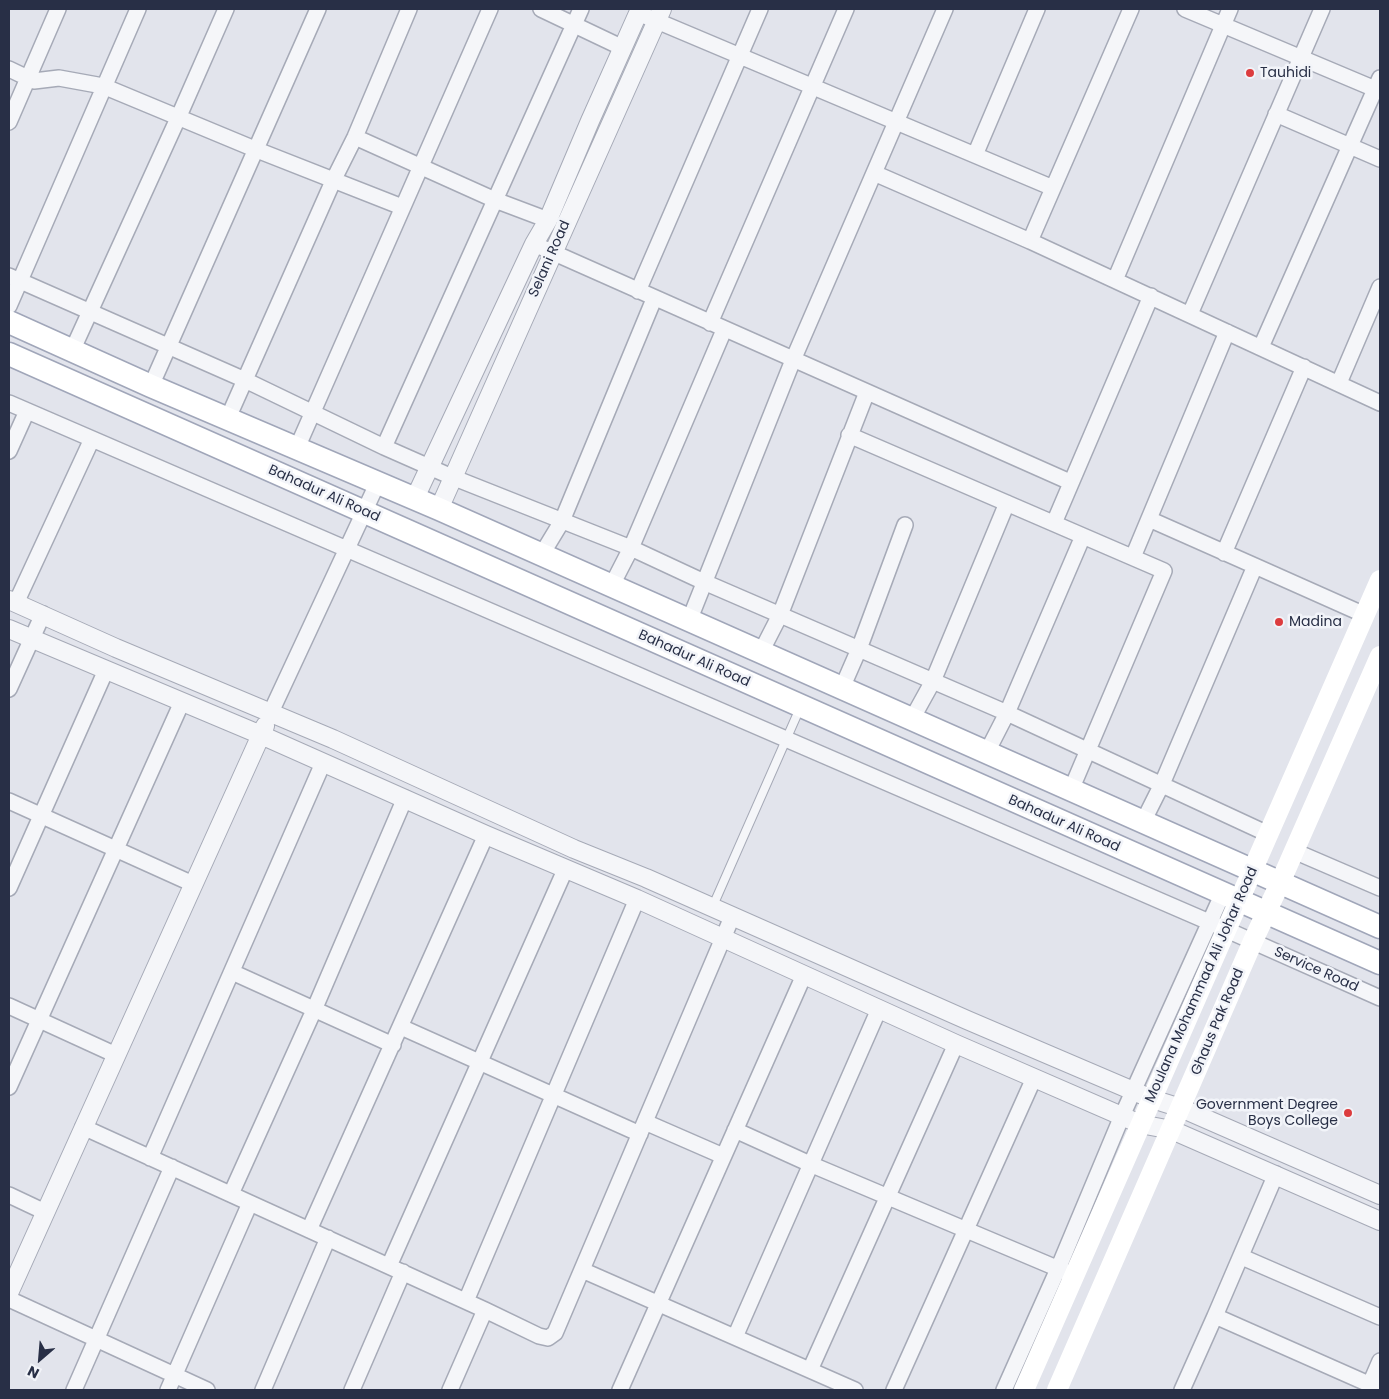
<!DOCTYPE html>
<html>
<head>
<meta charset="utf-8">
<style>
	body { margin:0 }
	#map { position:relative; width:1389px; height:1399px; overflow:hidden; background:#e2e4ec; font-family:Poppins,sans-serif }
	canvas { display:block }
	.frame { position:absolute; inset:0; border:10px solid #282f46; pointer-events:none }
	.north { position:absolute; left:15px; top:1334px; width:50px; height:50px; -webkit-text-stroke:4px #f2f4f9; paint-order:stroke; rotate:207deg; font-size:14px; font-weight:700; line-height:20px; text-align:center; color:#282f46 }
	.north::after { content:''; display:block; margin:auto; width:18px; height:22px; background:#282f46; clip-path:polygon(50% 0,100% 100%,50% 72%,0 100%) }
</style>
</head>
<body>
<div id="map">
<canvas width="1389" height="1399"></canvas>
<div class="frame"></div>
<div class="north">N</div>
</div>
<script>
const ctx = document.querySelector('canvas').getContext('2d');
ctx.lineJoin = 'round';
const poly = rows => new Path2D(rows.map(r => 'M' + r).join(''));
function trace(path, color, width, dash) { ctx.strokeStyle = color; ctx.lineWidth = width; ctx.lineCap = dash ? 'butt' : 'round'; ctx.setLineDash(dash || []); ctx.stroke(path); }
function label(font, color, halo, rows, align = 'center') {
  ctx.font = font + ' Poppins,sans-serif'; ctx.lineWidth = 5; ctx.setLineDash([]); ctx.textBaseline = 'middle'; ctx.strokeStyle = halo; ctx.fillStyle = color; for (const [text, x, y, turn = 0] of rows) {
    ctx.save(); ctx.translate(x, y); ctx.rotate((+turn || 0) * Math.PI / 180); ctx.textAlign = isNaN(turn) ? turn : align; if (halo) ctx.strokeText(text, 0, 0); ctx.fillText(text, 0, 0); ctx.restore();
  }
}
const service = poly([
	[712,908,800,708]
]);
const minor = poly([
	[541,9,623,48],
	[1185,9,1375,89],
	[638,13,1053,188],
	[9,69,34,81,59,78,103,86,257,150,402,207],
	[1276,114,1380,159],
	[9,122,58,9],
	[355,137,495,200,548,220],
	[975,155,1037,9],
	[874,173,1030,241,1380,403],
	[1030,241,1131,9],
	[534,244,1070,482],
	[9,276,245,380,384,447,452,477,631,548,704,582,1007,713,1268,834],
	[1115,280,1230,9],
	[638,291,760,9],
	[9,306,138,9],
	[1190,314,1322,9],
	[710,323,846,9],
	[1261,347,1380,78],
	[72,351,179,116,226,9],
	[1339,383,1380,287],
	[151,386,318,9],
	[9,403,1209,922,1380,998],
	[228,418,334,179,355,137,409,9],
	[849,435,1164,571,1071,790],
	[384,447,581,9],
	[297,448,490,9],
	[9,451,27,411],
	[1054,523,1151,296],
	[1224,553,1304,367],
	[542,554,562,521,654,299],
	[1133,557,1227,332],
	[1255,566,1365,615],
	[612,585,631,548,724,330],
	[16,603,92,439],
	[689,621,793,360,945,9],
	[761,652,780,615,867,392],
	[842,688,859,649,905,525],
	[9,689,43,614],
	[271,712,378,482],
	[912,719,933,681,1007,503],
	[987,752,1007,713,1083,536],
	[9,801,193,884],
	[1143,822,1162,784,1255,566,1149,519],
	[1294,851,1380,888],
	[9,888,106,670],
	[232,972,393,1045],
	[9,1006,116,1055],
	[401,1027,640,1134],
	[9,1087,182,702],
	[645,1122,723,1156],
	[83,1127,485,1310,539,1336,548,1338,555,1333,732,917],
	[735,1130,810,1164,1066,1272],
	[150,1158,323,763],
	[231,1194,314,1010,405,798],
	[9,1195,45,1212],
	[309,1230,486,835],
	[1242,1257,1380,1317],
	[389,1266,565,870],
	[582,1270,855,1390],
	[9,1299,207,1390],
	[466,1301,637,899],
	[1215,1316,1276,1174],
	[735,1337,879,1009],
	[810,1370,956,1044],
	[1370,1384,1380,1361],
	[74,1390,172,1167],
	[168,1390,250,1203],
	[263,1390,328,1238],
	[352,1390,403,1272],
	[450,1390,485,1310],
	[620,1390,804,975],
	[894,1390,1034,1078],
	[1004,1390,1058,1269,1122,1116,1222,895],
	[1182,1390,1215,1316,1380,1389]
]);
const tertiary = poly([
	[415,498,534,244,548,220,590,121,640,9],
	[439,509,662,9],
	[9,600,116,648,333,739,574,849,646,878,967,1020,1152,1099,1181,1108,1380,1195],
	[9,629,261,735,486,835,637,899,956,1044,1140,1124,1172,1130,1380,1221],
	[9,1293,265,726]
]);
const primary = poly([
	[9,322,151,386,439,509,1380,927],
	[9,354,1380,963]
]);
trace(service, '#a6aab7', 10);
trace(minor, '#a6aab7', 18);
trace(tertiary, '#a6aab7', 20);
trace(primary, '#a0a6b9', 25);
trace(service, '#f5f6f9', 8);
trace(minor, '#f5f6f9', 15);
trace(tertiary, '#f5f6f9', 18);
trace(poly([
	[1024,1390,1380,580],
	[1057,1390,1253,941,1280,883,1380,656]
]), '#fff', 20);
trace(primary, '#fff', 22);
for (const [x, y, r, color] of [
	[1250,73,5,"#dc3c3e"],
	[1279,622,5,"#dc3c3e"],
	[1348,1113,5,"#dc3c3e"]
]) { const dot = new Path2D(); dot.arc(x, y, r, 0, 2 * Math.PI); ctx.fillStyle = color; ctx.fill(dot); trace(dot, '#f2f4f9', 2); }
label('14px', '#282f46', '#f2f4f9', [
	["Tauhidi",1260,73],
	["Madina",1289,622],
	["Government Degree",1338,1105,"right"],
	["Boys College",1338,1121,"right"]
], 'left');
label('14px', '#282f46', '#f2f4f9', [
	["Selani Road",550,259,-66],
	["Bahadur Ali Road",324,494,24],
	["Bahadur Ali Road",694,659,24],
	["Bahadur Ali Road",1064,824,24],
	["Service Road",1316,970,24],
	["Moulana Mohammad Ali Johar Road",1202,985,-66],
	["Ghaus Pak Road",1218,1022,-67]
]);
</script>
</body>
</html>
